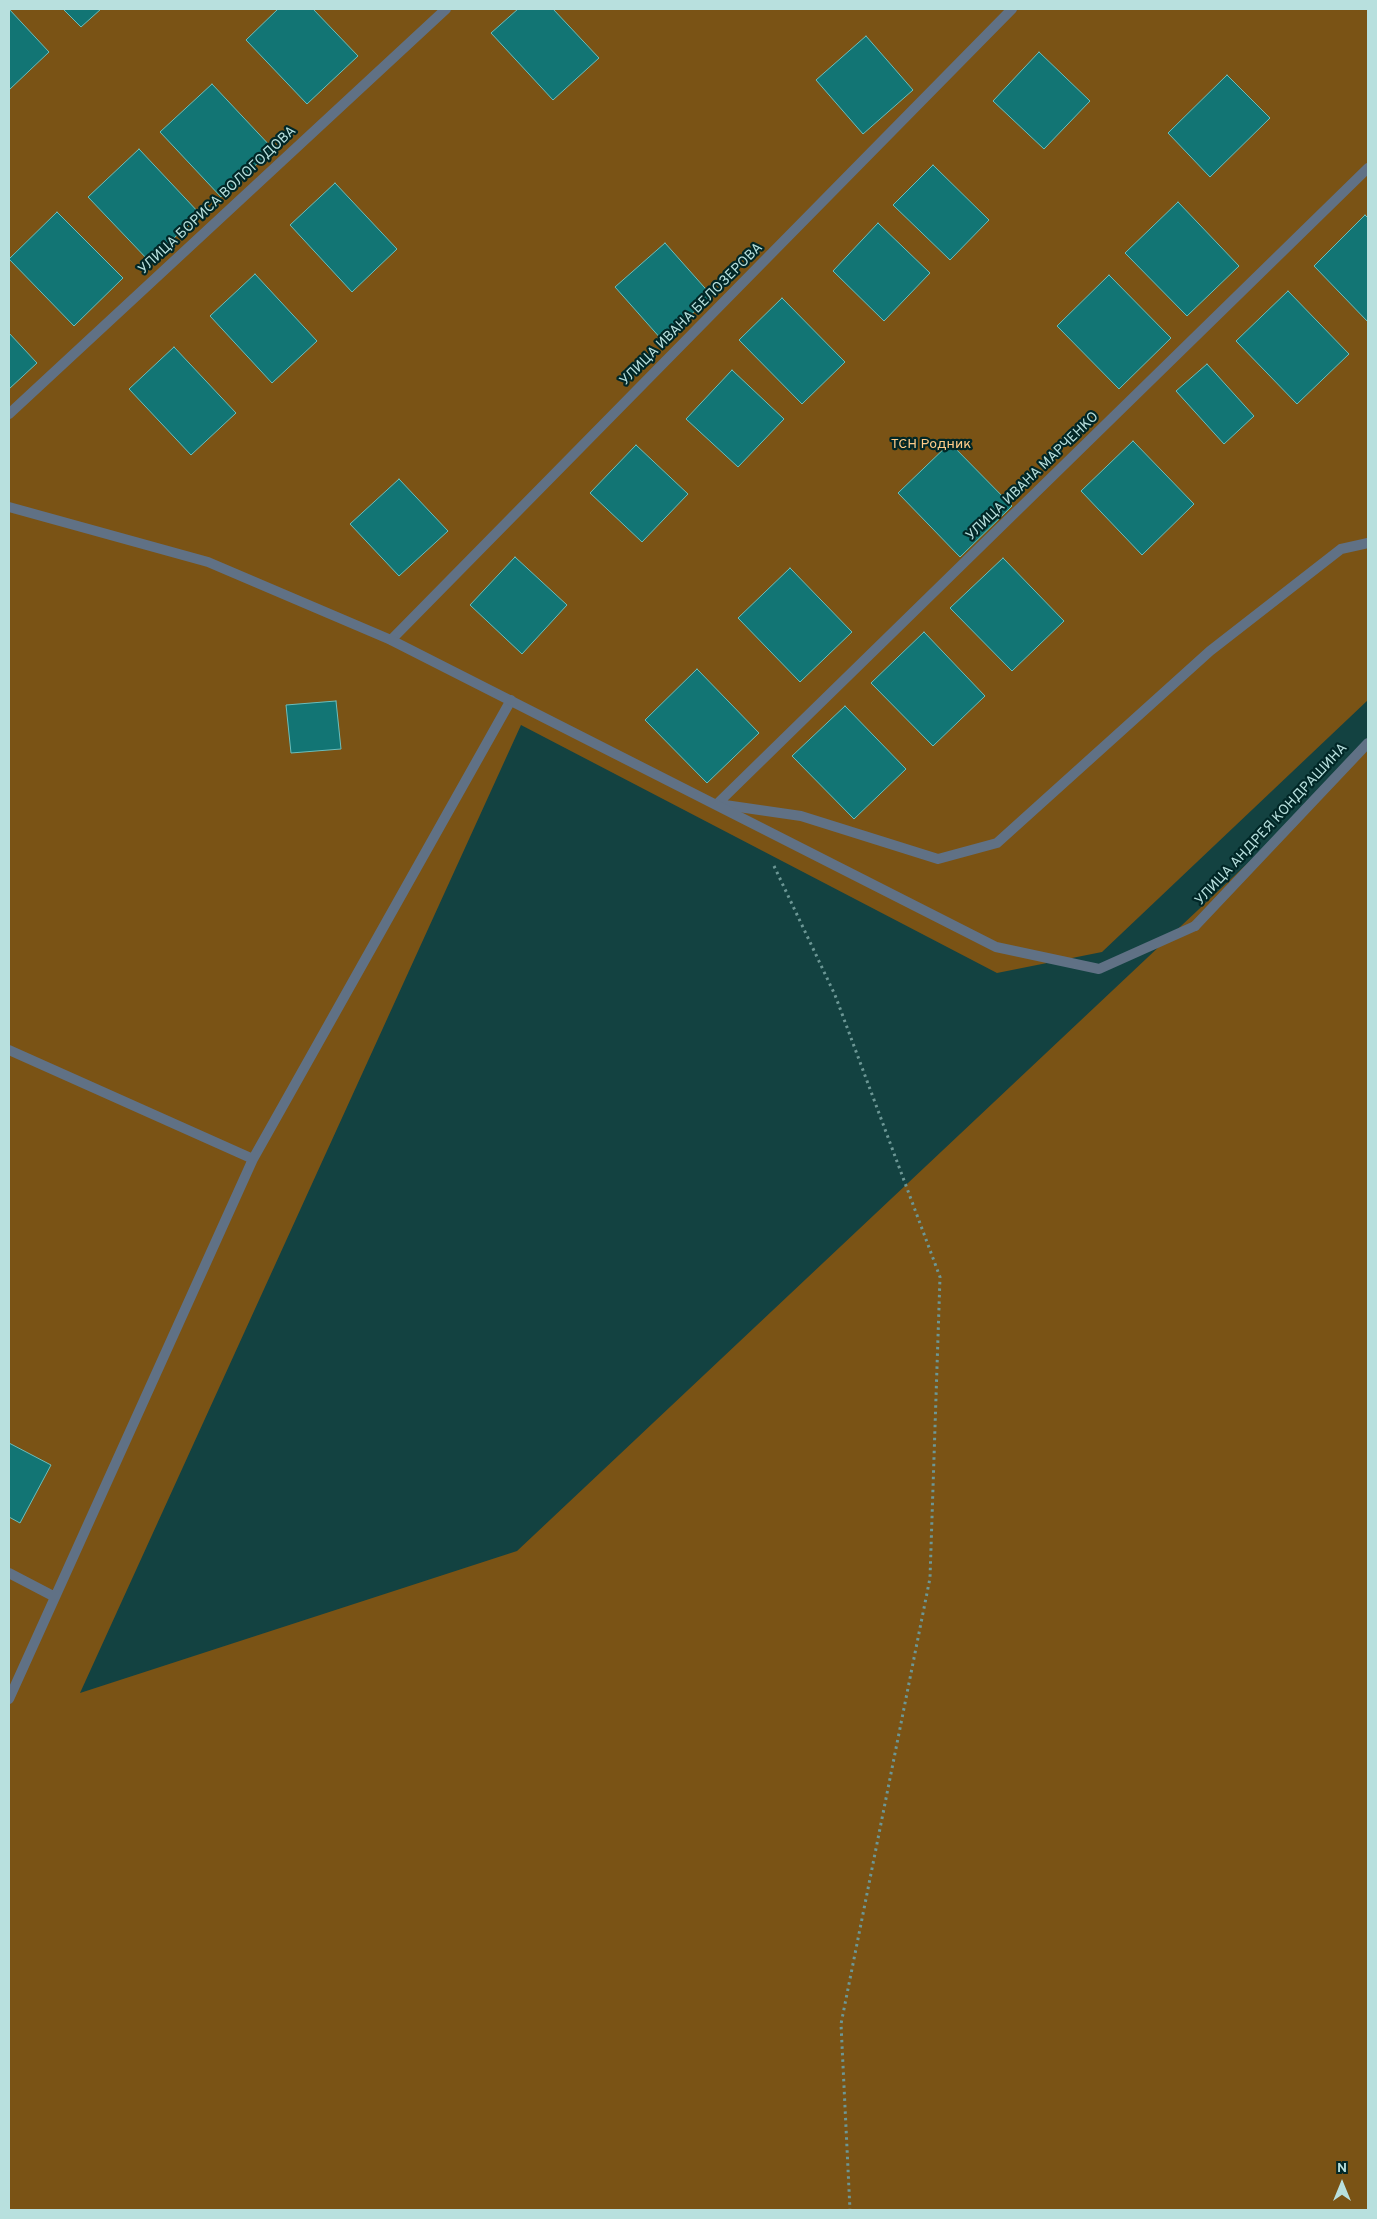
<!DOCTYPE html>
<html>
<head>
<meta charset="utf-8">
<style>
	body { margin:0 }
	#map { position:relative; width:1377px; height:2219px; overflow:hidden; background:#134241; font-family:Overpass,sans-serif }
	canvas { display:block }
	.frame { position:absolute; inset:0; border:10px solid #b8e0de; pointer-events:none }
	.north { position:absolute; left:1317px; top:2159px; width:50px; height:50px; -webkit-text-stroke:4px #012727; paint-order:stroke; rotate:0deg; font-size:14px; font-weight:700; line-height:20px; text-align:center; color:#b8e0de }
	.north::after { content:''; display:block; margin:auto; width:18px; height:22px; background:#b8e0de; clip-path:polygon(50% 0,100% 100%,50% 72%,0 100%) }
</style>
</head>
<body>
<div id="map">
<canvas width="1377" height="2219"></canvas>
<div class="frame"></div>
<div class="north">N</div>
</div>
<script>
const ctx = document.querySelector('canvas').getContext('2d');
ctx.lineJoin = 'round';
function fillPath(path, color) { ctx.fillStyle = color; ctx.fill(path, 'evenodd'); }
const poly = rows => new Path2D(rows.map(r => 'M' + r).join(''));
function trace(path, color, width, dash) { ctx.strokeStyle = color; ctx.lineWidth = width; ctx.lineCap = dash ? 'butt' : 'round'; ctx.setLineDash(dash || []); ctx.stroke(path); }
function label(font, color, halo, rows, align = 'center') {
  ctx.font = font + ' Overpass,sans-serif'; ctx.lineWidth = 4.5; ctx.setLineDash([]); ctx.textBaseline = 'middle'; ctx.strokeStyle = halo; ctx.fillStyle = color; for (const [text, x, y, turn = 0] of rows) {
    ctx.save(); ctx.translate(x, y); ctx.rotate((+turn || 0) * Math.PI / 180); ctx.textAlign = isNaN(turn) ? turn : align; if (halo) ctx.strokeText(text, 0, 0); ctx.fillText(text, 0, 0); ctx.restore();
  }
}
fillPath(poly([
	[9,9,1368,9,1368,700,1102,952,997,973,521,725,80,1693,517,1551,1368,750,1368,2210,9,2210]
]), '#7a5315');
const building = poly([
	[9,9,49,52,9,90,9,9],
	[63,9,101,9,81,27,63,9],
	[278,9,313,9,358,56,307,104,246,40,278,9],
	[518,9,553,9,599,58,553,100,491,33,518,9],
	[866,36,913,90,863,134,816,80,866,36],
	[1039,52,1090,101,1044,149,993,101,1039,52],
	[1227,75,1270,118,1210,177,1168,133,1227,75],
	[212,84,273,149,221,197,160,132,212,84],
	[139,149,200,214,149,261,88,197,139,149],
	[933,165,989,220,950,260,893,205,933,165],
	[335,183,397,249,352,292,290,225,335,183],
	[1178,202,1239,266,1187,316,1125,253,1178,202],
	[57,212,123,278,74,326,9,259,57,212],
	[1365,215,1368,218,1368,322,1314,266,1365,215],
	[878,223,930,273,884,321,833,271,878,223],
	[665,243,712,296,662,340,615,287,665,243],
	[255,274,317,341,272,383,210,316,255,274],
	[1109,275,1171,338,1119,389,1057,326,1109,275],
	[1288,291,1349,354,1297,404,1236,341,1288,291],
	[782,298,845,362,802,404,739,340,782,298],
	[9,333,37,363,9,389,9,333],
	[174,347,236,413,191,455,129,389,174,347],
	[1207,364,1254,416,1224,444,1176,391,1207,364],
	[732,370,784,419,738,467,686,419,732,370],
	[1133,441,1194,504,1142,555,1081,491,1133,441],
	[950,443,1012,506,960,557,898,493,950,443],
	[636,445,688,494,642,542,590,493,636,445],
	[399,479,448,531,399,576,350,524,399,479],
	[515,557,567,605,522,654,470,605,515,557],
	[1003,558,1064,621,1012,671,950,608,1003,558],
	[790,568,852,632,800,682,738,618,790,568],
	[924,632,985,696,933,746,871,683,924,632],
	[697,669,759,733,707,783,645,720,697,669],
	[336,701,341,749,291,753,286,705,336,701],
	[845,706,906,769,854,819,792,756,845,706],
	[9,1443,51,1465,20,1523,9,1517,9,1443]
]);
fillPath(building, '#127574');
trace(building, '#6abebc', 1);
trace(poly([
	[774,866,835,995,940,1277,930,1578,841,2024,850,2210]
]), '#6c9795', 3, [2.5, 4]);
trace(poly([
	[9,414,446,9],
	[391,640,1012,9],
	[717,804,1368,168],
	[718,804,801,816,938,859,997,843,1210,651,1341,549,1368,543],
	[1195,926,1368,743],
	[9,1050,253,1159],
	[9,1573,55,1597],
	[9,1699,253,1159,511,700]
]), '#607185', 10);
trace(poly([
	[9,507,208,562,391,640,996,947,1099,969,1195,926]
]), '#607185', 10);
label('14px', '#b8e0de', '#012727', [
	["УЛИЦА БОРИСА ВОЛОГОДОВА",218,201,-43],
	["УЛИЦА ИВАНА БЕЛОЗЕРОВА",692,315,-45],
	["УЛИЦА ИВАНА МАРЧЕНКО",1033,477,-44],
	["УЛИЦА АНДРЕЯ КОНДРАШИНА",1272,825,-47]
]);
label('14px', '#fecb89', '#012727', [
	["ТСН Родник",931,445]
]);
</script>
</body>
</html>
